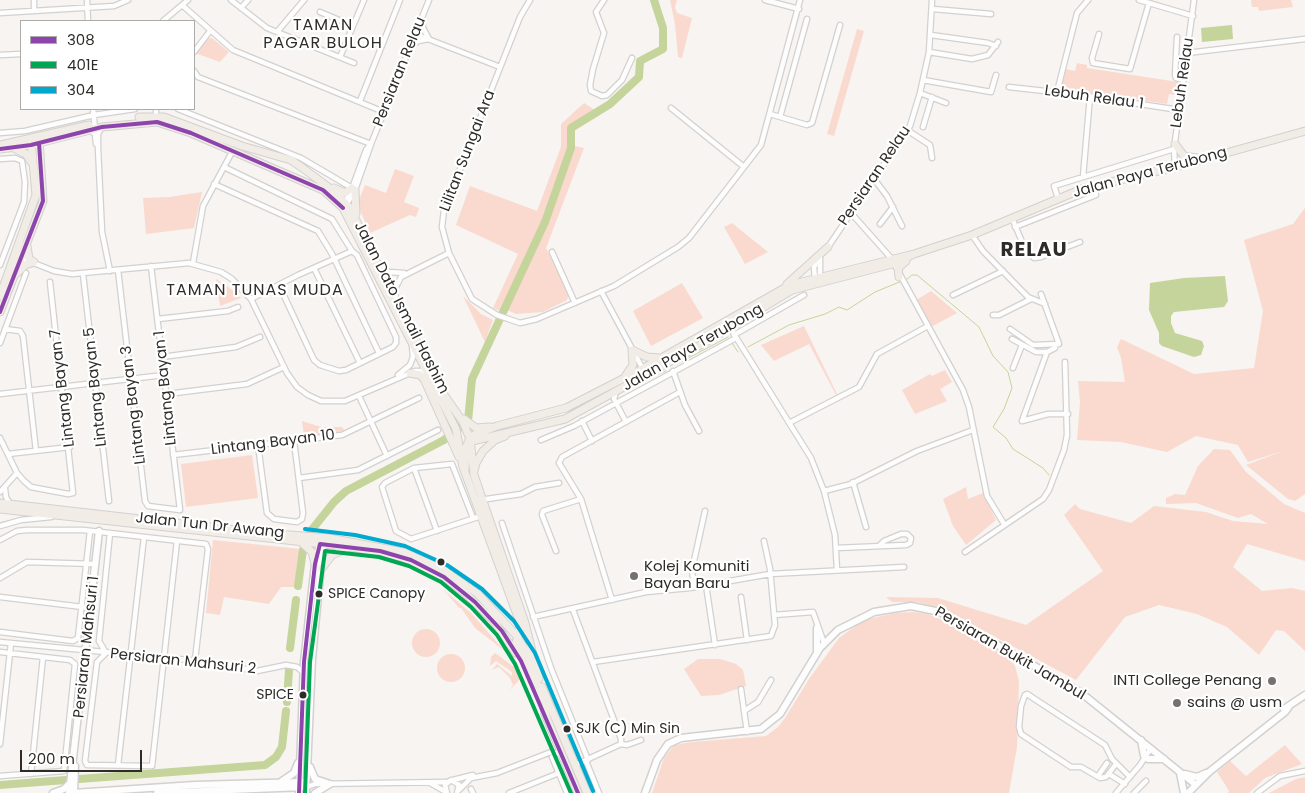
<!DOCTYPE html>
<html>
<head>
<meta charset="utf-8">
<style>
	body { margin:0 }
	#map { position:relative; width:1305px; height:793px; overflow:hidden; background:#f7f4f1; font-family:Poppins,sans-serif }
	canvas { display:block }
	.legend { position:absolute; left:20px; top:20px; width:175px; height:90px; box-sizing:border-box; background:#fff; border:1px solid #ababa9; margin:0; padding:6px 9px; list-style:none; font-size:15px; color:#2d2c29 }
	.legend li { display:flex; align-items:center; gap:10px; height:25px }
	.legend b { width:25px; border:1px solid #ababa9 }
	.scale { position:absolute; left:20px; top:750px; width:122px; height:22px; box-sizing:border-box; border:2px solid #2d2c29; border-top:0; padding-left:6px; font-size:15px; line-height:18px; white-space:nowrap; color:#2d2c29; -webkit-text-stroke:4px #fff; paint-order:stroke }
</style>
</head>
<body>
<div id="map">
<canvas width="1305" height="793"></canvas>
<ul class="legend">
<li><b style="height:6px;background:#8e44ad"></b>308</li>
<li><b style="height:6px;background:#00a651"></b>401E</li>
<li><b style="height:6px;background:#00a9ce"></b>304</li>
</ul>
<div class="scale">200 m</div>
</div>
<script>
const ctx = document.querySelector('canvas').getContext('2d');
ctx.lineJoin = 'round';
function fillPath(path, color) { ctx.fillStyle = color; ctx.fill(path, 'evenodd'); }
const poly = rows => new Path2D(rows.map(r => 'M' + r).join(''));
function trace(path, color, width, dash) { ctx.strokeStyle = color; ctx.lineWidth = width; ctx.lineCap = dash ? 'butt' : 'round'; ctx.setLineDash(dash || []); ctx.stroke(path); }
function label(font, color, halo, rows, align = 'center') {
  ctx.font = font + ' Poppins,sans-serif'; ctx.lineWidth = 4.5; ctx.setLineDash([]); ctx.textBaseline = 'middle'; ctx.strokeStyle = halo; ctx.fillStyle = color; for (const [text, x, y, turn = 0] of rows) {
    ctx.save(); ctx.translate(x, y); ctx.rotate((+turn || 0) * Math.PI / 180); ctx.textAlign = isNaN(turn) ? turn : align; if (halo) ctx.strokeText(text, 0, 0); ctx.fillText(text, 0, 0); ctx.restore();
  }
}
fillPath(poly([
	[670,0,677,0,675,7,677,13,692,18,682,58,678,57,675,24],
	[1251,0,1291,0,1293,7,1259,11,1258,7,1252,7],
	[857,29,864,31,834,136,827,134],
	[207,38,212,38,229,52,220,62,195,53],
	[1077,63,1087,65,1087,68,1178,82,1176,95,1169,94,1167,104,1061,88,1066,69,1075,71],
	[584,103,595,110,569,127,569,147,542,220,500,311,493,308,518,254,456,225,470,186,537,211,561,147,561,124],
	[575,146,584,148,546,248,569,293,567,300,543,312,516,314,507,310,549,219],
	[395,169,414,176,404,202,419,208,416,217,410,215,370,233,360,210,359,200,365,185,386,193],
	[202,192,194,228,146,234,143,198,169,197],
	[1305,208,1305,494,1295,501,1288,499,1246,465,1283,451,1248,462,1238,445,1196,436,1167,452,1121,442,1077,440,1080,402,1078,381,1125,382,1121,358,1117,347,1121,339,1194,374,1254,368,1263,311,1244,240,1293,224],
	[732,223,768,252,745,264,724,227],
	[216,279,226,285,241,298,220,306],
	[682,283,703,318,651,346,633,311],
	[931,291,957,313,931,327,916,300],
	[463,296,481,314,493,320,485,342],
	[804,326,837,394,836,395,809,344,774,361,761,345],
	[945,370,952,382,940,389,947,401,915,414,902,390,930,374,932,376],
	[302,421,321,427,342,427,345,431,304,436],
	[1214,449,1230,450,1246,472,1284,504,1305,513,1305,561,1247,544,1233,567,1262,591,1292,588,1305,591,1305,651,1284,631,1276,630,1259,655,1227,627,1197,614,1159,605,1125,617,1076,680,943,609,917,602,892,602,886,597,938,598,1026,625,1103,571,1064,515,1075,504,1080,509,1131,523,1154,506,1206,512,1233,521,1268,524,1251,514,1238,518,1196,503,1166,504,1166,498,1175,494,1185,495,1198,466],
	[252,455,258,498,186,507,181,464],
	[966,487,968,499,983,493,996,520,966,545,953,526,943,499],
	[213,540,301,549,296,587,281,587,269,604,224,597,220,615,206,613],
	[443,589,471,613,503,649,509,649,515,659,475,628,461,608,459,608],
	[913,612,928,614,957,626,995,648,1009,658,1015,666,1019,681,1017,747,1009,793,652,793,664,758,674,745,692,742,766,736,778,727,785,718,809,679,839,638,858,624,868,619,896,613],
	'412 643a14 14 0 1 1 28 0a14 14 0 1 1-28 0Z',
	[495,653,514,667,520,679,510,690,513,685,510,678,499,667,492,670,497,664,512,676,512,672,496,661,490,666,491,657],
	'437 668a14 14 0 1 1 28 0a14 14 0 1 1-28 0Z',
	[698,659,720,659,736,664,743,670,746,686,719,695,701,696,684,669],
	[1285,745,1302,764,1265,778,1249,793,1228,793,1229,791,1217,772,1230,761,1246,776],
	[1305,777,1305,793,1269,793,1296,779]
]), '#fadacf');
fillPath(poly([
	[1232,25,1233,39,1202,42,1201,28],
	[1225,276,1228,301,1224,307,1174,312,1171,316,1171,323,1175,333,1202,341,1204,346,1201,355,1194,357,1162,346,1159,343,1159,333,1149,310,1150,283,1184,278]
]), '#c5d49a');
trace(poly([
	[906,280,912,275,917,275,979,327,993,356,1008,372,1012,388,1004,409,993,427,1006,438,1013,449,1043,468,1049,475],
	[732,343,738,352],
	[748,347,789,325,825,314,839,307,847,310,875,292,902,281],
	[677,364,728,337],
	[659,374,666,371],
	[468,417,471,417]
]), '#c5d49a', 1);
trace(poly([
	[310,532,334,502,346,491,444,440,468,421,472,379,545,222,571,148,571,128,610,104,639,77,640,61,663,49,663,28,654,0],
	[298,586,303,550],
	[290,648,296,600],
	[287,702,289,669],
	[79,779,265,765,276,757,282,747,286,711],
	[0,785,66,780]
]), '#c5d49a', 8);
const street = poly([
	[34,0,34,11],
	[87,0,88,21],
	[231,0,267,28,354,63],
	[530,0,520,17,444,210,442,227,449,253,472,299,497,315,520,323,537,319,614,286,678,247,689,238,761,145,800,0],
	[604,0,596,12,604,33,593,69,590,85,591,91,602,96,607,95,622,80,632,58],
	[765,0,799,9],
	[1139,0,1193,16],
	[182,5,233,50,384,112],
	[241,8,248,0],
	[933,9,991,14],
	[320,12,353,26],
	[0,13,114,6,128,0],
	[163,21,188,0],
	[277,32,304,0],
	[415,34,500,67],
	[1099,34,1092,58,1093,63,1130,69,1149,3],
	[931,35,988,43,996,46],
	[1177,37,1175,75,1176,78,1184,80],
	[411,47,418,41,429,39,423,28,422,18],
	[194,52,210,31],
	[929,52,972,59,988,55,998,42],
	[1187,53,1305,39],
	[0,55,21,54],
	[340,57,364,0],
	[194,71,198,77,371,144],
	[923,80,991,92,996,75],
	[1009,87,1081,95,1179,110],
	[1057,92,1077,13,1088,0],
	[920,93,946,103],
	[360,101,400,0],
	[671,108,744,167],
	[93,109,95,129],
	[156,109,156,117],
	[178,109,301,158,352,188],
	[770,114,807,125,812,123,840,25],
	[780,117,807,19],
	[102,127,98,134,98,148,102,232,110,271],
	[923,127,932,97],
	[90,130,95,134,96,144],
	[907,130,930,145,932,158],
	[0,133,25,131,94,115,135,109],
	[0,159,15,158,22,161,25,182,24,202,0,265],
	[224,167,332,219,352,251,357,255,396,337,396,343,393,347,346,370,339,371,320,365,314,360,279,285],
	[1175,167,1174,149,1194,0],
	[1083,177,1090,96],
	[874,179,887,196,902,226],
	[214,184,318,231,332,254,379,353],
	[1058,198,1054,186,1174,149],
	[343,204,350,194,366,150,370,145],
	[345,207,355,190,371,144,429,0],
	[851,213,891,258,963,390,969,407,987,496,1004,524],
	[1012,218,1025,249,1034,258,1041,257,1080,242],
	[880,224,893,207],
	[1015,227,1096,195,1093,186],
	[972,235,983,251,1028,297,1045,304],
	[828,247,910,126,920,93,929,52,932,0],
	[552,252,575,303],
	[21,258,54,271,72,274,189,263,221,272,232,279,251,299,287,373,297,387,308,395,321,401,345,401,415,371,421,371,427,377],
	[820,260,820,279],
	[193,263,203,206,232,152],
	[380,264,389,272,404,273],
	[314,268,360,363],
	[118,270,145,501,148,506,180,510,151,266],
	[83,274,109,501],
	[815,280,814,267,820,258],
	[601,291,644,371],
	[953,295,1003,271],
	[251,299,298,275,352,251],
	[396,303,395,289,401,277,449,253],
	[993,315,999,315,1031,299],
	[158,319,228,311,238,307],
	[729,326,811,458,824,491,835,535,837,570],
	[5,329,20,331,23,336,36,451],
	[1010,329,1033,345,1059,344,1041,294],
	[734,335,804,295],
	[1012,339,1036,352,1047,352,1055,348,1056,344],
	[0,343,26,273],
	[162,357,236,347,260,337],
	[1013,368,1022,345],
	[673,371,685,405,699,431],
	[398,375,410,365,413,357,412,346],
	[616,391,614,399,626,422],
	[0,394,164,375],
	[167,394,247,384,284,367],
	[359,396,387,456],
	[582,421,592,441],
	[1022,421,1047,352],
	[1022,421,1048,414,1068,414],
	[789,423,859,387,877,354,926,327],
	[0,438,17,473,24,481,31,487,68,494,73,493,50,282],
	[541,440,574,426,736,338],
	[258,445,267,513,274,519,297,522,302,519,303,513,294,441],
	[8,454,70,447],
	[173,455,342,435,419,398],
	[414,468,437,531],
	[299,478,358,470,438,430],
	[853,482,866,527],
	[5,489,6,497,10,504],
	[824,491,851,484,917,451,973,430],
	[0,492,17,473],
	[480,500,521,494,535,487,559,483],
	[473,518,452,464,414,468,385,483,382,487,396,531,411,539,481,516],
	[502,523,551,668,588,760],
	[0,526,21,520,51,517],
	[0,540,17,531,27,530,83,530,206,544,208,549,195,660],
	[836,548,906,545,910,543,911,538,907,534,901,534,884,541,880,545],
	[556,551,542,515,543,511,581,499],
	[965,552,1043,499,1049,490,1064,450,1067,435,1065,362],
	[0,578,27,562,96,564],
	[706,585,715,645],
	[694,587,692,570,705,511],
	[0,597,91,608],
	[741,597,747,640],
	[612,600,581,499,559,463,562,457,680,392],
	[573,610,621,739,621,744],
	[774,615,813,612,824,643],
	[533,617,646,592,690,588,770,574,904,567],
	[0,632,73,641,78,638,90,531],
	[0,642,199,661,257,671,286,665,297,667,303,672],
	[0,652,70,660,75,664,64,771,0,776],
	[106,653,97,662,85,761,87,765,152,766,177,541],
	[106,653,99,641,110,533],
	[593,662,771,636,775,625,770,569,764,541],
	[741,689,747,732],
	[744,711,758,702,771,680],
	[0,744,11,643],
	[552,757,567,793],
	[586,761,599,793],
	[1116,764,1106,777,1100,778,1081,767,1071,767,1021,734,1019,727,1021,706,1025,695,1027,694,1105,745,1112,759,1130,777],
	[118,765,144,537],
	[575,765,621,744,627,745,641,740],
	[31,774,43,657],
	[1109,774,1125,784],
	[1098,776,1107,763],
	[453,780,473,775],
	[430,783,446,792],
	[307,787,315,784,447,782],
	[471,789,473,793],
	[459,790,471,778,497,773,551,752,561,754],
	[447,793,445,785,451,780,459,785,457,793],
	[509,793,559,773],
	[1116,793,1140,765,1151,748],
	[1134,793,1146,781],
	[1257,793,1280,776,1305,771]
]);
const secondary = poly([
	[817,651,817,628],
	[1284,709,1305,695],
	[1141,740,1144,756],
	[1148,759,1164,759],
	[310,767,315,779,330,784],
	[1180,773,1184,793],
	[1185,774,1197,777,1206,773],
	[282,781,294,773,298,763],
	[53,793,64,789,70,783],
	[69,793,99,531],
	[73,793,195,785,303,782],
	[74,793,75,766],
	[157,793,303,787],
	[299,793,304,662,315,564,320,544],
	[306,793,312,659,323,544],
	[315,793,330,784],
	[645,793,657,760,668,744,681,738,761,729,780,714,820,648,838,630,874,612,911,606,940,612,1080,692,1196,785],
	[1188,793,1209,772,1285,712,1288,708]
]);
const primary = poly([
	[139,117,164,117,242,146,291,160,304,169,331,189,350,208,389,288],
	[1175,144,1184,156,1197,158],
	[0,145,89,125],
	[14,148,26,154,32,163],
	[0,149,31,145,102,127,157,122,191,133,323,190,343,208,456,429,463,467,519,620,520,628,516,643,538,686,547,719],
	[334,188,345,193,352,188],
	[355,190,356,214],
	[17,273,25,265,34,262,29,259,27,246],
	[899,277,898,268,906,261],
	[787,284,828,247],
	[0,296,36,195,31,140],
	[0,312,43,201,39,139],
	[408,324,440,389,463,422,470,439,474,475,525,623,539,679],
	[632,350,647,357,660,358],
	[410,373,420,375,424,379,459,457],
	[626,375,633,365,632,350],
	[464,419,476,428,490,427],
	[468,442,565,419,706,342,792,290,892,264,912,255],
	[465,471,466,447,474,435,497,426,566,408,642,369,790,285,914,254,972,235,1082,189,1183,165,1305,131],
	[474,471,476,463,483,451,495,440,505,436],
	[0,503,263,533,329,538,403,552,444,570,478,594,517,636,532,663],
	[0,509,351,547,401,557,444,577,465,593,493,620,516,653],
	[302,543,312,552,315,564],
	[322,568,332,555,348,548],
	[542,687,587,793],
	[545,714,578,793]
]);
trace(street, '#d3d1cf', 7);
trace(secondary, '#d3d1cf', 9);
trace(primary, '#d2d1cf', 9);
trace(street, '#fefdfd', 4.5);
trace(secondary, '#fefdfd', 6);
trace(primary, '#f2ece6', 7);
trace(poly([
	[0,149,31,145,102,127,157,122,191,133,323,190,343,208],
	[0,312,43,201,39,143],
	[299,793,304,662,315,564,320,544,380,551,411,560,444,577,475,602,502,631,521,661,578,793]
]), '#8e44ad', 4);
trace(poly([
	[305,793,310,662,325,551,379,557,409,566,441,582,471,607,497,635,515,664,571,793]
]), '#00a651', 4);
trace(poly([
	[305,529,355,535,405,546,447,565,482,589,514,621,535,653,593,791]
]), '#00a9ce', 4);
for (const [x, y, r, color] of [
	[441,562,4.5,"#2d2c29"],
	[634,576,5,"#74726f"],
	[319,594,4.5,"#2d2c29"],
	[1272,681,5,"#74726f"],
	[303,695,4.5,"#2d2c29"],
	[1177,703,5,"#74726f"],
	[567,729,4.5,"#2d2c29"]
]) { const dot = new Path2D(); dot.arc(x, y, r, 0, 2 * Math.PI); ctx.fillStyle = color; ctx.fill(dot); trace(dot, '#fff', 2); }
label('14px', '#2d2c29', '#fff', [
	["SPICE Canopy",328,594],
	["SPICE",294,695,"right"],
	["SJK (C) Min Sin",576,729]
], 'left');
label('15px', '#2d2c29', '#fff', [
	["Persiaran Relau",400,72,-68],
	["Lebuh Relau",1183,83,-82],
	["Lebuh Relau 1",1094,98,8],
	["Lilitan Sungai Ara",468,151,-69],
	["Jalan Paya Terubong",1150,173,-15],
	["Persiaran Relau",875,176,-56],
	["Jalan Dato Ismail Hashim",401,308,63],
	["Jalan Paya Terubong",693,348,-30],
	["Lintang Bayan 5",96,387,-96],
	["Lintang Bayan 7",63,388,-97],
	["Lintang Bayan 1",166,388,-96],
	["Lintang Bayan 3",134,405,-97],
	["Lintang Bayan 10",273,443,-7],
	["Jalan Tun Dr Awang",210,526,6],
	["Persiaran Mahsuri 1",87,647,-84],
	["Persiaran Bukit Jambul",1010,654,30],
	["Persiaran Mahsuri 2",183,662,6]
]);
label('15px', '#2d2c29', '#fff', [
	["Kolej Komuniti",644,567],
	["Bayan Baru",644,584],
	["INTI College Penang",1262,681,"right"],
	["sains @ usm",1187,703]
], 'left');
ctx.letterSpacing = '1px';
label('16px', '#2d2c29', '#fff', [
	["TAMAN",323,26],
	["PAGAR BULOH",323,44],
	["TAMAN TUNAS MUDA",255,291]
]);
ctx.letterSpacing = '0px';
ctx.letterSpacing = '1px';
label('bold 20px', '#2d2c29', '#fff', [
	["RELAU",1034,251]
]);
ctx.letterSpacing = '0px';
</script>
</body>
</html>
